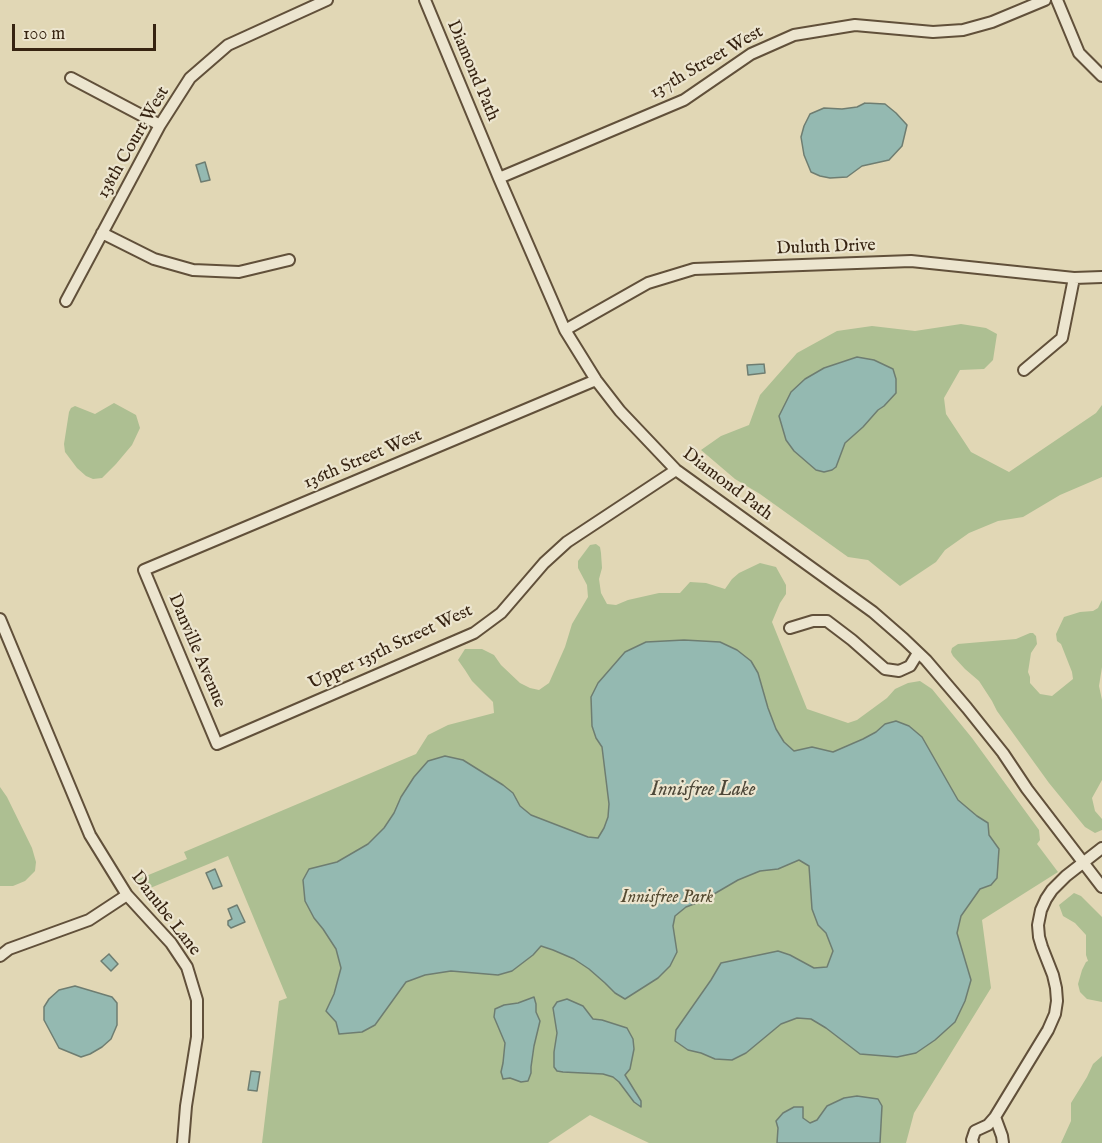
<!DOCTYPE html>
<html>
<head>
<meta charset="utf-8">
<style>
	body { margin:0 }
	#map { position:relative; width:1102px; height:1143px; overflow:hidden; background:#e1d7b5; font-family:"IM FELL English",serif }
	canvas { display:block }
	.scale { position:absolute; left:12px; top:24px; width:144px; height:27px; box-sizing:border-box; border:3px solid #362311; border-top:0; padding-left:8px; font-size:18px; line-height:21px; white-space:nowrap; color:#362311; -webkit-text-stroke:4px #ece5cf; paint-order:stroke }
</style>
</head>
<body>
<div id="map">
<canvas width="1102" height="1143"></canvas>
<div class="scale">100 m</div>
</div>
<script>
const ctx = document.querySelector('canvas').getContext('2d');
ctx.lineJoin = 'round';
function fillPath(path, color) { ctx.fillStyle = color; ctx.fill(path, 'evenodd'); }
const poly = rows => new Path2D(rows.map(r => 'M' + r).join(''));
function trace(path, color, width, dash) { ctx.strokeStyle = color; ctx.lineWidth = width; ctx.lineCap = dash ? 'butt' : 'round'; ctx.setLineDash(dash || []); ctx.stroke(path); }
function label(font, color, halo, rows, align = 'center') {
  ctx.font = font + ' "IM FELL English",serif'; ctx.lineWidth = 4.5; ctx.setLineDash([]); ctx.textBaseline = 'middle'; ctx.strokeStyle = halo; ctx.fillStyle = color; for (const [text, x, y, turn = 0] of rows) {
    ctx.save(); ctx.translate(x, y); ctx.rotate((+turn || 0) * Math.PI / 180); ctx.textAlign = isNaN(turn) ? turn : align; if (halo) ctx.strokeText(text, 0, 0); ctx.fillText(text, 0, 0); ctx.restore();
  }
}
fillPath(poly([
	[961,324,986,328,997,334,993,360,984,369,960,370,944,398,946,414,971,452,1009,472,1096,413,1102,405,1102,477,1060,495,1023,517,998,521,969,533,945,550,936,562,900,586,868,560,848,557,760,494,735,479,701,450,721,436,749,425,760,395,797,353,837,331,872,326,915,331],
	[114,403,136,415,140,428,132,445,116,464,102,478,93,479,86,476,77,468,65,452,64,444,69,412,71,408,75,406,95,414],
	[596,544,600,547,601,553,602,568,599,579,601,593,607,604,616,605,628,600,659,593,680,593,690,582,706,583,725,589,732,579,739,573,760,563,776,567,786,585,786,594,780,603,772,622,807,709,848,723,857,720,887,698,895,689,908,683,920,681,932,689,972,738,1039,830,1040,840,1037,844,1058,872,982,920,991,988,914,1113,906,1143,649,1143,590,1115,548,1143,262,1143,279,1001,287,998,228,856,143,891,134,881,187,859,184,852,416,754,428,735,448,725,494,713,493,702,472,681,465,670,458,660,465,649,482,649,494,655,501,665,520,683,530,688,539,690,549,683,565,647,572,624,588,597,587,585,578,568,578,561,590,545],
	[1102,600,1102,667,1099,686,1102,700,1102,780,1092,798,1095,811,1102,819,1102,830,1095,833,1085,827,1049,783,997,711,992,701,979,681,965,669,953,656,951,652,952,648,958,644,1016,639,1030,633,1033,633,1036,636,1037,644,1031,653,1028,672,1030,677,1030,683,1040,694,1052,696,1073,679,1072,672,1061,644,1057,641,1056,634,1064,617,1080,612,1093,611,1098,608],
	[0,787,7,797,32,848,36,862,35,871,25,881,13,886,0,886],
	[1074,893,1081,896,1102,917,1102,1002,1087,999,1080,992,1078,984,1082,970,1086,962,1088,961,1086,955,1086,935,1075,923,1063,916,1059,905],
	[1102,1056,1102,1143,1061,1143,1071,1121,1071,1103,1087,1077,1093,1064]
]), '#adbf92');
const water = poly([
	[865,103,885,104,896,113,907,125,902,146,889,160,862,166,847,177,830,178,820,176,811,172,804,155,801,137,804,126,810,114,824,108,842,109,857,107,865,103],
	[205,162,210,180,201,182,196,165,205,162],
	[857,357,874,360,893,369,896,379,896,393,884,406,878,410,863,427,845,443,836,467,832,470,824,472,816,470,794,451,786,440,779,416,791,392,805,379,824,368,857,357],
	[764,364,765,373,748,375,747,365,764,364],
	[684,640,720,642,737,650,751,661,758,673,768,708,776,729,784,742,794,751,812,747,833,752,863,739,876,732,885,724,896,721,909,726,922,737,958,800,977,816,988,823,989,835,999,849,997,878,991,885,980,889,961,916,957,933,971,980,965,1001,955,1022,935,1040,916,1053,897,1057,860,1054,826,1028,811,1019,797,1018,781,1024,746,1053,732,1060,715,1059,701,1053,688,1050,675,1041,676,1030,711,980,721,963,778,951,790,955,814,968,827,967,833,951,826,933,818,925,812,909,809,866,799,860,778,869,760,871,738,880,702,901,686,907,675,916,673,926,677,952,670,966,658,978,625,999,615,993,605,983,589,969,574,959,553,950,541,946,533,955,512,971,498,975,451,971,425,975,406,982,375,1025,362,1032,339,1034,336,1022,326,1011,334,994,341,968,336,949,323,929,314,918,305,901,303,880,309,869,337,862,368,844,384,828,394,813,401,797,414,777,428,761,445,756,463,760,503,785,513,793,520,806,531,815,588,837,598,838,604,828,608,817,609,804,602,747,596,738,592,726,591,697,598,683,625,652,646,642,684,640],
	[215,869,222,886,213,889,206,873,215,869],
	[237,905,245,922,231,928,228,925,228,921,232,919,228,909,237,905],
	[109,954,118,964,111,971,101,961,109,954],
	[75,986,112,997,117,1003,117,1025,111,1039,102,1047,90,1054,81,1057,59,1048,44,1020,44,1007,49,999,59,990,75,986],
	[534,997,536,1004,536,1012,540,1021,534,1046,531,1067,531,1073,528,1081,521,1082,510,1078,503,1079,501,1072,503,1063,505,1043,494,1017,495,1009,504,1005,518,1003,534,997],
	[567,999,583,1006,593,1019,602,1020,627,1028,633,1039,634,1049,630,1069,625,1075,641,1101,641,1107,634,1102,619,1082,613,1077,603,1074,563,1072,557,1071,554,1067,554,1052,557,1033,553,1008,557,1002,567,999],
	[251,1071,260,1072,257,1091,248,1090,251,1071],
	[857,1096,878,1099,882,1106,880,1143,777,1143,778,1128,776,1121,783,1113,794,1107,803,1107,803,1118,810,1123,817,1120,827,1106,844,1098,857,1096]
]);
fillPath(water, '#94b9b1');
trace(water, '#6e7d71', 1.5);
const minor = poly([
	[425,0,499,178,565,330,596,380,620,411,676,470,873,612,904,639,926,660,967,708,1003,753,1027,789,1102,887],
	[1057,0,1079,53,1102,76],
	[71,78,160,125],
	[499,178,684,100,751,54,794,35,855,25,933,32,963,30,992,22,1045,0],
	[102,233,154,259,193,270,239,272,289,260],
	[66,301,160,125,190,78,228,45,327,0],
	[565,330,648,283,694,269,911,261,1074,278,1102,277],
	[1024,370,1062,338,1074,278],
	[596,380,144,570,217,744,474,633,501,613,544,563,567,542,676,470],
	[0,619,90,835,127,895,171,943,187,967,197,1000,197,1037,186,1106,183,1143],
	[790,628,813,621,827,621,852,640,885,669,899,671,910,666,918,653],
	[0,956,9,949,89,920,127,895],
	[995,1117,1002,1136,1003,1143],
	[973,1143,972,1140,975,1131,988,1125,995,1117,1048,1030,1055,1014,1057,1001,1056,988,1053,975,1042,947,1039,937,1038,925,1041,910,1046,899,1052,890,1066,876,1102,848]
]);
trace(minor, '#61503a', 14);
trace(minor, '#ece5cf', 10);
label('18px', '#362311', '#ece5cf', [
	["137th Street West",707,63,-30],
	["Diamond Path",472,71,67],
	["138th Court West",134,143,-60],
	["Duluth Drive",826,248,-2],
	["136th Street West",363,460,-23],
	["Diamond Path",727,485,37],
	["Upper 135th Street West",391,648,-25],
	["Danville Avenue",196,651,67],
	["Danube Lane",165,914,52]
]);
label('italic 18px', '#544a31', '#ece5cf', [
	["Innisfree Park",667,898]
]);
label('italic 20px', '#4e4839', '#ece5cf', [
	["Innisfree Lake",703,791]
]);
</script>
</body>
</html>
